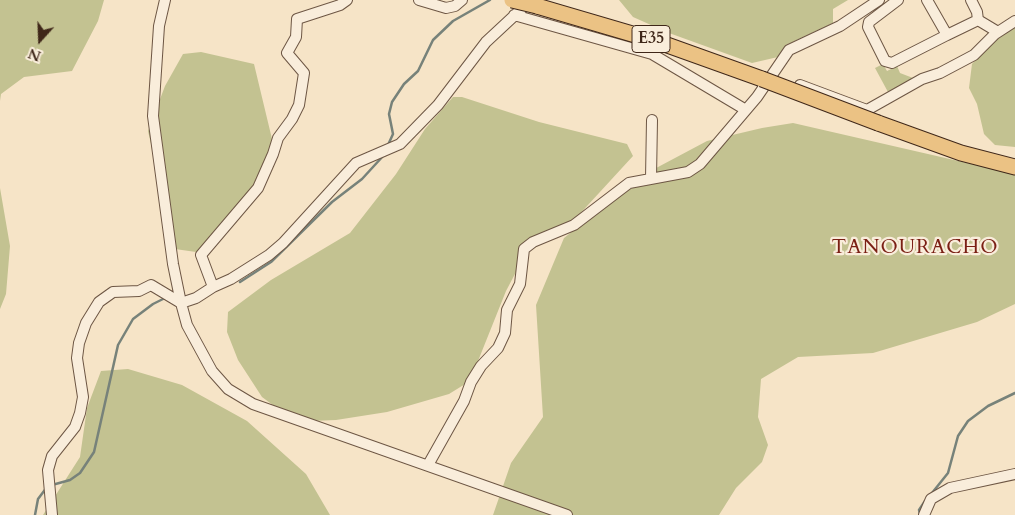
<!DOCTYPE html>
<html>
<head>
<meta charset="utf-8">
<style>
	body { margin:0 }
	#map { position:relative; width:1015px; height:515px; overflow:hidden; background:#f6e4c7; font-family:Cardo,serif }
	canvas { display:block }
	.north { position:absolute; left:15px; top:15px; width:50px; height:50px; -webkit-text-stroke:4px #f9eddb; paint-order:stroke; rotate:200deg; font-size:14px; font-weight:700; line-height:20px; text-align:center; color:#3f2719 }
	.north::after { content:''; display:block; margin:auto; width:18px; height:22px; background:#3f2719; clip-path:polygon(50% 0,100% 100%,50% 72%,0 100%) }
</style>
</head>
<body>
<div id="map">
<canvas width="1015" height="515"></canvas>
<div class="north">N</div>
</div>
<script>
const ctx = document.querySelector('canvas').getContext('2d');
ctx.lineJoin = 'round';
function fillPath(path, color) { ctx.fillStyle = color; ctx.fill(path, 'evenodd'); }
const poly = rows => new Path2D(rows.map(r => 'M' + r).join(''));
function trace(path, color, width, dash) { ctx.strokeStyle = color; ctx.lineWidth = width; ctx.lineCap = dash ? 'butt' : 'round'; ctx.setLineDash(dash || []); ctx.stroke(path); }
function label(font, color, halo, rows, align = 'center') {
  ctx.font = font + ' Cardo,serif'; ctx.lineWidth = 4.5; ctx.setLineDash([]); ctx.textBaseline = 'middle'; ctx.strokeStyle = halo; ctx.fillStyle = color; for (const [text, x, y, turn = 0] of rows) {
    ctx.save(); ctx.translate(x, y); ctx.rotate((+turn || 0) * Math.PI / 180); ctx.textAlign = isNaN(turn) ? turn : align; if (halo) ctx.strokeText(text, 0, 0); ctx.fillText(text, 0, 0); ctx.restore();
  }
}
fillPath(poly([
	[0,0,104,0,98,21,72,71,24,77,1,94,0,101],
	[619,0,848,0,833,9,833,23,786,45,778,57,752,63,669,33,633,17],
	[1015,27,1015,147,995,145,984,134,977,104,969,88,972,64,990,44],
	[201,52,254,64,272,139,261,179,207,245,196,252,175,249,148,131,165,86,183,54],
	[883,64,887,71,897,66,900,73,913,78,888,92,875,68],
	[453,97,462,97,539,122,627,144,633,156,565,230,526,253,506,291,470,381,449,394,387,412,336,420,311,421,289,417,262,397,238,360,227,332,228,312,271,280,350,233,396,174,425,129],
	[793,123,1015,174,1015,304,977,322,873,353,798,357,761,379,758,417,768,445,762,462,736,488,719,515,493,515,511,463,543,417,536,305,564,238,643,175,707,141,762,128],
	[0,188,10,246,6,294,0,309],
	[128,369,182,385,247,421,306,474,330,515,43,515,80,457,87,408,101,371]
]), '#c3c291');
trace(poly([
	[388,145,393,134,389,114,392,102,404,84,418,71,433,40,453,21,490,0],
	[240,282,271,262,332,202,362,179,384,155],
	[52,485,70,480,80,473,94,452,118,345,133,319,153,304,165,298],
	[932,493,948,473,958,436,968,421,988,406,1015,393],
	[920,514,919,510,925,501],
	[35,515,38,499,47,487]
]), '#77827a', 2.5);
const minor = poly([
	[165,0,159,26,153,116,173,264,181,303,187,325,212,371,228,389,253,404,567,515],
	[419,0,446,8,455,6,462,0],
	[898,0,869,22,868,27,885,61,892,63,947,35,927,0],
	[971,0,977,12,978,20,998,32],
	[514,15,652,54,746,110],
	[947,35,978,20],
	[800,85,867,110,922,79,940,73,974,55,995,34,1015,21],
	[651,178,652,120],
	[213,287,201,255,258,188,273,154,278,138,292,119,299,105,304,73,287,53,296,37,297,19,340,5,347,0],
	[428,465,464,401,471,382,481,366,498,348,505,333,507,310,520,284,524,249,533,242,574,225,629,183,688,172,700,164,757,97,789,50,840,26,879,0],
	[52,515,48,470,52,456,75,427,80,413,83,397,77,358,79,343,86,323,99,302,113,292,139,291,151,285,181,303,196,298,213,287,231,279,269,255,283,243,356,163,400,144,438,105,486,42,530,1],
	[924,515,931,499,950,488,1015,474]
]);
const highway = poly([
	[537,6,656,41,762,79],
	[878,123,961,153,1015,167]
]);
trace(minor, '#6d5644', 12);
trace(highway, '#3f2719', 17);
trace(minor, '#f9eddb', 10);
trace(highway, '#ebc284', 15);
const highwayBridge = poly([
	[512,0,537,6],
	[762,79,878,123]
]);
trace(highwayBridge, '#3f2719', 17, []);
trace(highwayBridge, '#ebc284', 15);
for (const [x, y, w] of [
	[651,39,38]
]) { const box = new Path2D(); box.roundRect(x - w / 2, y - 13.5, w, 27, 4); ctx.fillStyle = '#f9eddb'; ctx.fill(box); trace(box, '#3f2719', 1); }
label('bold 16px', '#3f2719', null, [
	["E35",651,39]
]);
ctx.letterSpacing = '1px';
label('20px', '#7a1f14', '#f9eddb', [
	["TANOURACHO",915,248]
]);
ctx.letterSpacing = '0px';
</script>
</body>
</html>
